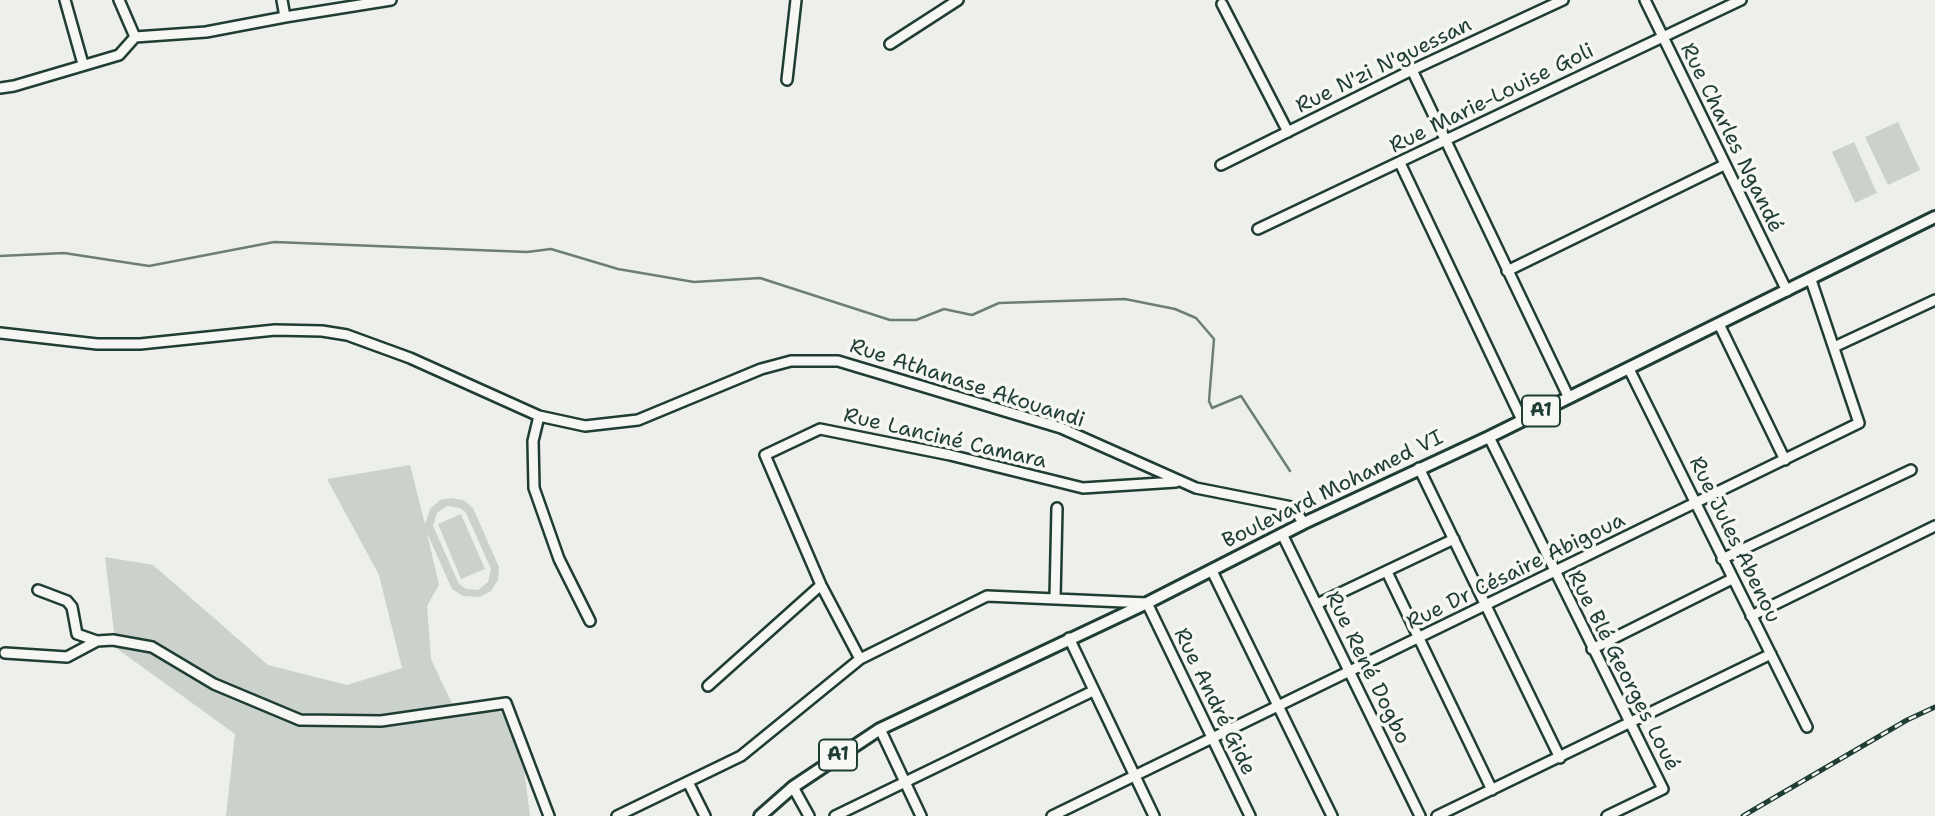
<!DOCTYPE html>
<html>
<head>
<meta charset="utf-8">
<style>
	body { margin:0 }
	canvas { display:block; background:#edefea }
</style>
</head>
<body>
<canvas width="1935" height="816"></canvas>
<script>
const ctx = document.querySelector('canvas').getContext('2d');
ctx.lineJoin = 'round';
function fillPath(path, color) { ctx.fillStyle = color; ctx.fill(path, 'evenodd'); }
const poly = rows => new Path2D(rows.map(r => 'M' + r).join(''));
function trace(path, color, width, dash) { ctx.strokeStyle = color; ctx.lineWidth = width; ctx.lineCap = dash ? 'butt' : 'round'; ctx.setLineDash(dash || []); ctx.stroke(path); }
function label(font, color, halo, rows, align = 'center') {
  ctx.font = font + ' "Shantell Sans",sans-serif'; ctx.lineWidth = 7; ctx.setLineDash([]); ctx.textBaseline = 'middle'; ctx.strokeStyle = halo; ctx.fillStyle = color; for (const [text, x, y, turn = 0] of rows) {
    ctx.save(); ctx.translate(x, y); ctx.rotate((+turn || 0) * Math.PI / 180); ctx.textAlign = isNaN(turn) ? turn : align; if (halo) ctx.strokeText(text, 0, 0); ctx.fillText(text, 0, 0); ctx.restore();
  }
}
fillPath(poly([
	[1898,122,1920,170,1888,185,1865,137],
	[1854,142,1877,193,1855,203,1832,152],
	[410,465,425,524,430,509,440,500,451,498,463,500,473,508,499,567,498,580,491,591,480,597,463,596,452,589,427,533,439,585,427,606,431,659,456,712,497,710,506,715,522,753,530,816,226,816,235,734,116,648,105,557,153,565,268,665,347,685,402,668,379,575,327,479],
	[447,506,460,508,466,513,491,569,488,582,478,590,466,589,459,584,433,526,437,513],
	[461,514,485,569,461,579,438,524]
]), '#cbd2cc');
trace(poly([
	[0,256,64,253,149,266,274,242,527,252,551,249,618,269,694,282,760,278,890,320,916,320,944,309,972,315,999,303,1125,299,1175,309,1196,318,1214,339,1209,401,1212,408,1241,396,1290,471]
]), '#6c7e77', 2.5);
const minor = poly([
	[65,0,83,64],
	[119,0,135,37],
	[1645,0,1787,291],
	[1222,4,1288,132],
	[285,17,391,0],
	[890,44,958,0],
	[1412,70,1569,398],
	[787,80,796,0],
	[0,88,14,86,119,55,135,37,206,32,285,17,282,0],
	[1400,163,1522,420],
	[1221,165,1412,70,1563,0],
	[1258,229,1741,0],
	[1507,271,1724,165],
	[1719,324,1785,460],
	[0,333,97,344,140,344,275,330,322,331,347,335,410,358,539,416,585,426,638,420,761,369,791,361,838,361,1061,428,1196,488,1292,507,1304,523],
	[1834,347,1935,300],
	[1629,369,1807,727],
	[539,416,533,441,534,488,559,559,590,621],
	[1489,437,1663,789,1607,816],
	[1419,468,1560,758],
	[1283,536,1420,816],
	[1722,559,1911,470],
	[1212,571,1332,816],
	[1387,572,1492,790],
	[38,590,67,601,72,607,77,634,97,641],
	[1055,598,1057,508],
	[1317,604,1454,539],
	[1751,616,1935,526],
	[1069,638,1154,816],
	[1592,649,1732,579],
	[5,653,67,657,97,641,113,640,152,647,214,684,300,720,381,721,506,703,549,816],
	[860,659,821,585,765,455,820,429,950,455,1083,488,1176,482],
	[708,686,821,585],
	[880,729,921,816],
	[688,782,705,816],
	[793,787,809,816],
	[617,816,741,756,860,659,987,596,1147,603,1250,816],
	[835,816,1093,691],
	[1052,816,1859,423,1811,280],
	[1437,816,1771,654]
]);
const major = poly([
	[760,816,793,787,880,729,1147,603,1304,523,1489,437,1935,217]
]);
trace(minor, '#1f3d34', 14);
trace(major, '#1f3d34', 16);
trace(minor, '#f6f6f2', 9);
trace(major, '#f6f6f2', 10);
const rail = poly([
	[1743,816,1907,720,1935,707]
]);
trace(rail, '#1f3d34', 5);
trace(rail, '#f6f6f2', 2.5, [8]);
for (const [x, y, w] of [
	[1541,411,38],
	[838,755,38]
]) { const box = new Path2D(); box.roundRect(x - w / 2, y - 15.5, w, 31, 5); ctx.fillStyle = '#f6f6f2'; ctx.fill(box); trace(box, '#1f3d34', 2); }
label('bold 19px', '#1f3d34', null, [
	["A1",1541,411],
	["A1",838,755]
]);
label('21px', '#1f3d34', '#f6f6f2', [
	["Rue N'zi N'guessan",1384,66,-26],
	["Rue Marie-Louise Goli",1492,99,-26],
	["Rue Charles Ngandé",1731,138,64],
	["Rue Athanase Akouandi",967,384,18],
	["Rue Lanciné Camara",945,439,13],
	["Boulevard Mohamed VI",1333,490,-26],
	["Rue Jules Abenou",1734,540,64],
	["Rue Dr Césaire Abigoua",1516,572,-26],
	["Rue René Dogbo",1367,668,64],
	["Rue Blé Georges Loué",1623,671,63],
	["Rue André Gide",1214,702,64]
]);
</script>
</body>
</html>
